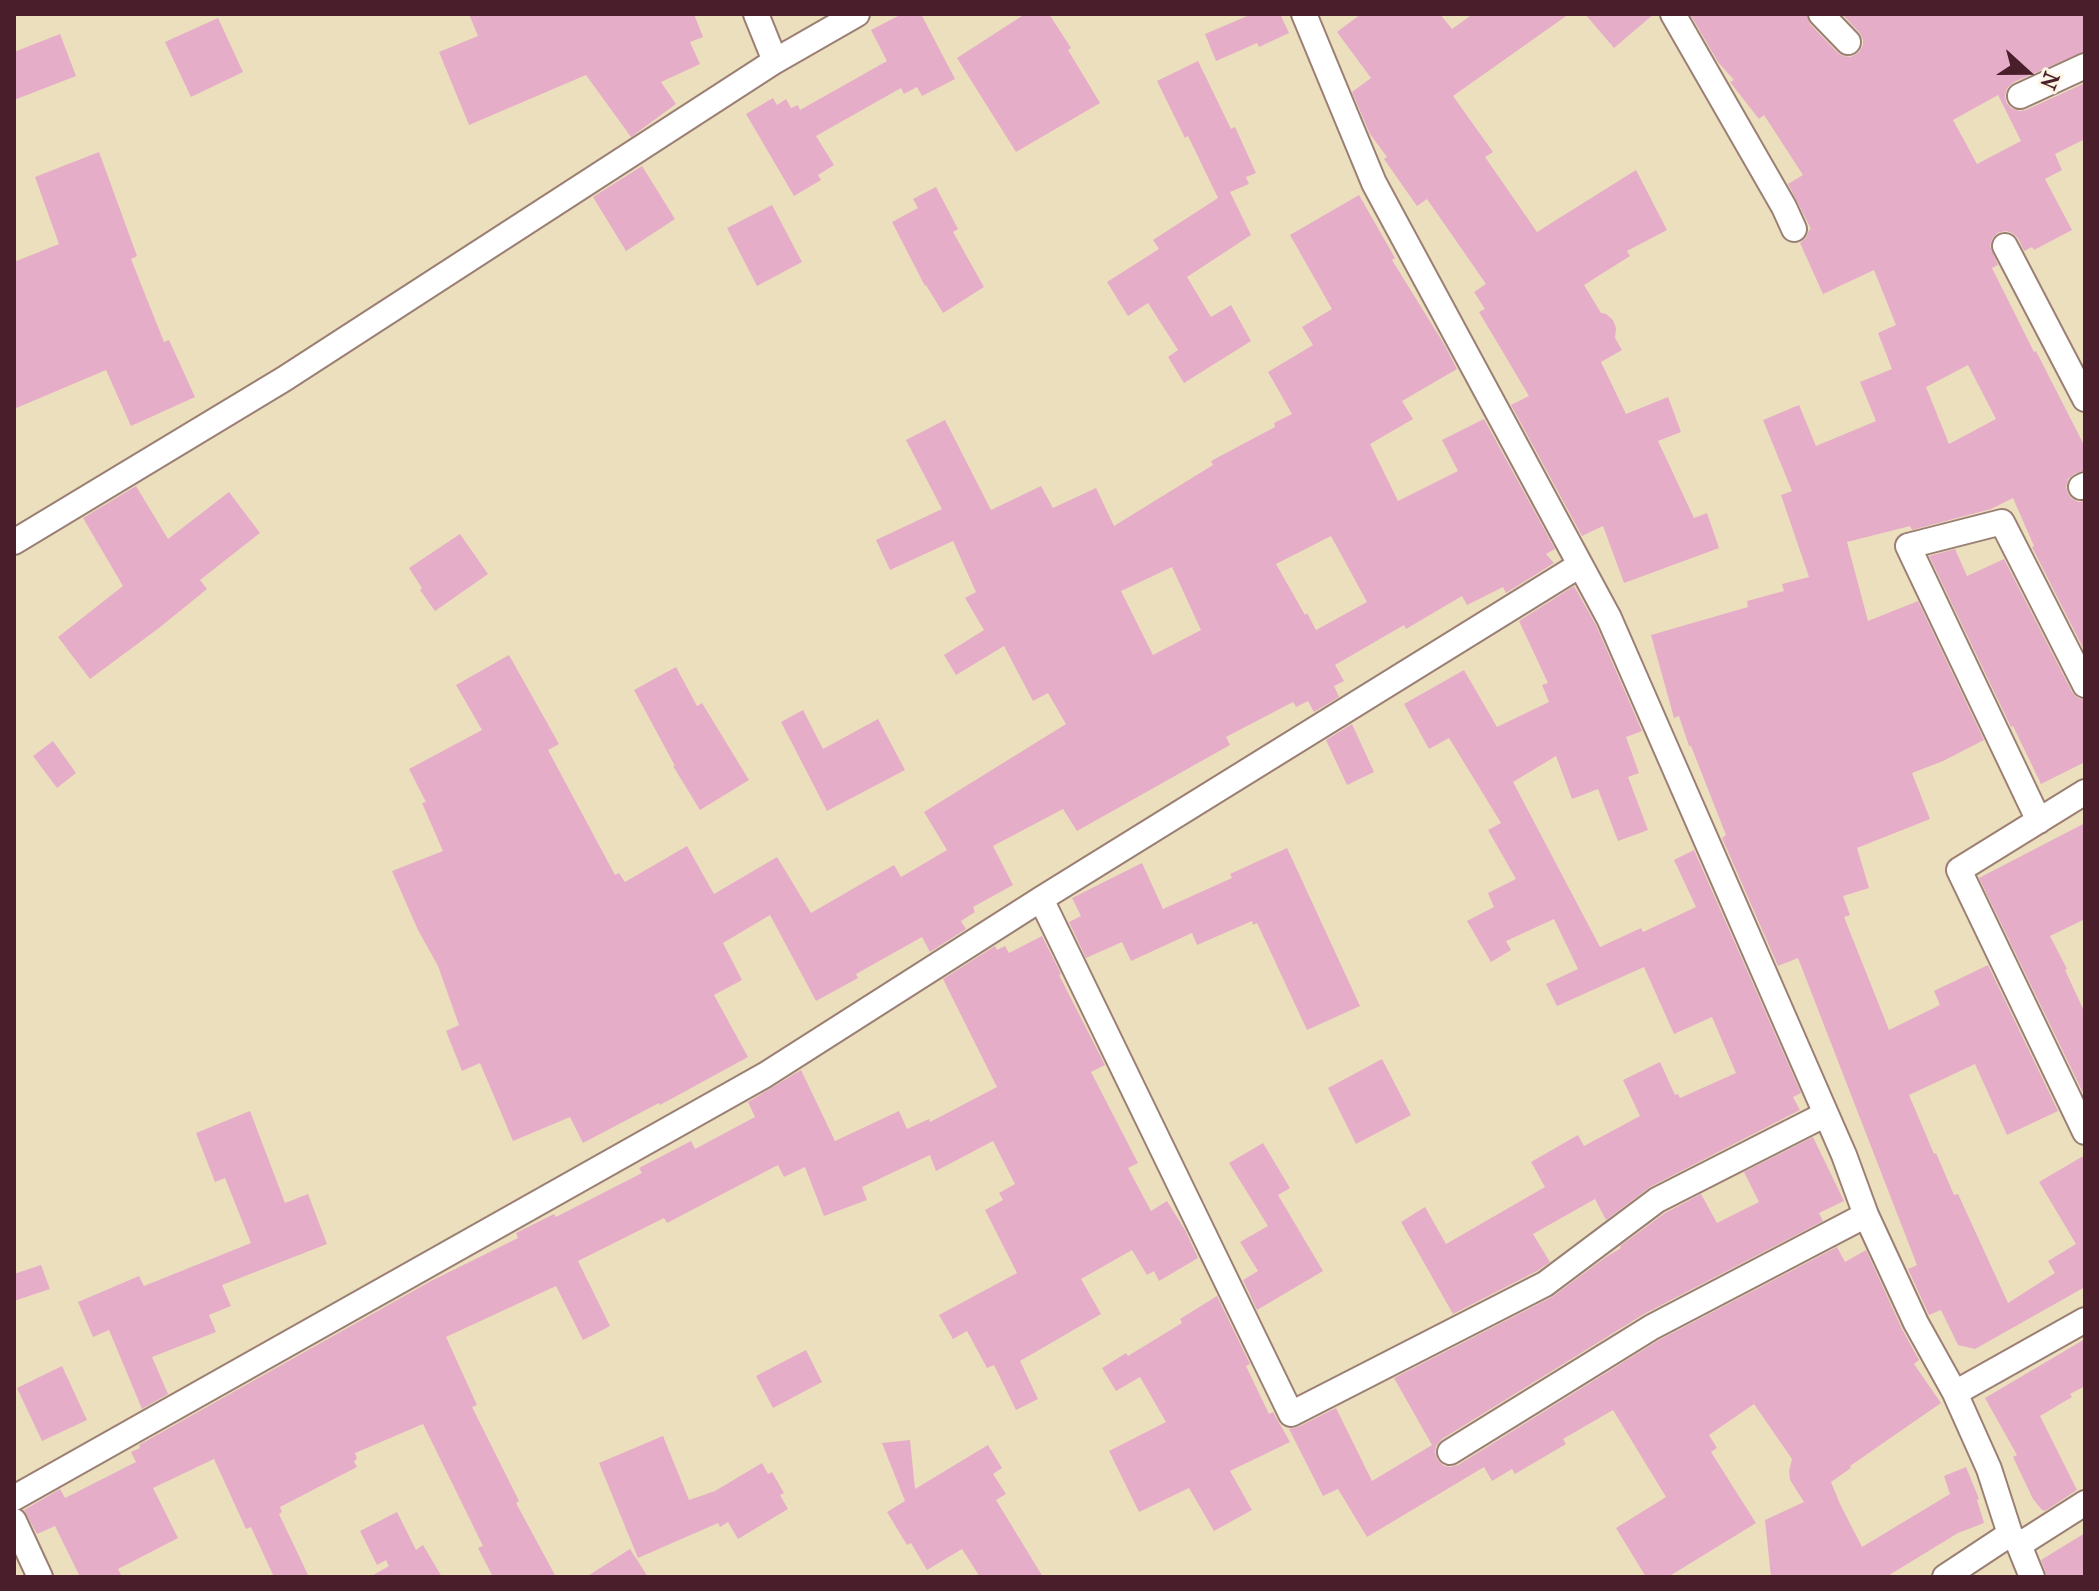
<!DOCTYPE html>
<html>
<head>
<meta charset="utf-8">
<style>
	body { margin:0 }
	#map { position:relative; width:2099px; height:1591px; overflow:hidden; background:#ecdfbd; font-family:"IM FELL French Canon",serif }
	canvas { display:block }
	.frame { position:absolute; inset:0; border:16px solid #4a1f2b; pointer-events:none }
	.north { position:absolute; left:1987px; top:32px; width:80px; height:80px; -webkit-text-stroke:6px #fcf5e5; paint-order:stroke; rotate:111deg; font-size:22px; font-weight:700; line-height:32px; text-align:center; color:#4a1f2b }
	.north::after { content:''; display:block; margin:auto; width:28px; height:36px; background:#4a1f2b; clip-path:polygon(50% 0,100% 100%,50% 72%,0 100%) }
</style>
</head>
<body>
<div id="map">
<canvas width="2099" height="1591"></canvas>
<div class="frame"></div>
<div class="north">N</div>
</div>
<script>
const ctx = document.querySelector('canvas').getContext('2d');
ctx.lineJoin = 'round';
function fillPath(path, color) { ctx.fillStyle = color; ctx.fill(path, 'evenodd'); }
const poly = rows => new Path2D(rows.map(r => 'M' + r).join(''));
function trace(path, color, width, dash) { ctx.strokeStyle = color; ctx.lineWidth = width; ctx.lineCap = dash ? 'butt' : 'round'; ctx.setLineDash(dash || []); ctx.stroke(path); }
fillPath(poly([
	[469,14,694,14,703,37,690,42,700,64,661,82,676,104,631,137,586,75,469,125,439,52,478,36],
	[902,14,921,14,955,79,922,96,917,87,904,94,901,88,816,136,834,165,818,175,821,180,794,196,746,114,773,98,777,105,786,99,791,108,798,105,800,110,887,61,871,30],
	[1025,14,1049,14,1071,48,1068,50,1100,103,1016,152,957,58],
	[1252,14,1280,14,1289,33,1259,47,1257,43,1216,61,1205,34],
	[1361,14,1440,14,1452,29,1473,14,1569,14,1453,96,1493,152,1485,157,1537,232,1636,170,1667,230,1627,251,1630,256,1584,285,1601,313,1606,314,1613,320,1616,328,1615,338,1622,350,1601,362,1626,414,1668,397,1681,432,1658,441,1694,518,1707,513,1719,548,1624,583,1603,526,1582,536,1511,405,1529,396,1479,312,1485,309,1474,292,1486,284,1427,199,1417,206,1384,159,1387,157,1370,134,1352,92,1371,78,1337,32],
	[1585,14,1654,14,1614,48],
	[1690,14,1806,14,1810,24,1837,52,1843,56,1851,57,1859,52,1863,45,1863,39,1859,32,1842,14,2085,14,2085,51,2014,82,2007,88,2005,95,2006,102,2011,108,2019,111,2026,110,2085,83,2085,139,2055,154,2062,170,2045,179,2072,230,2034,250,2032,247,2024,251,2018,238,2012,233,2006,231,1997,233,1992,239,1990,246,1998,265,1992,268,2034,352,2036,351,2085,447,2085,470,2074,474,2068,479,2066,487,2068,494,2072,499,2079,502,2085,501,2085,652,2032,547,2034,546,2013,498,1991,509,1912,530,1910,526,1847,542,1868,621,1918,601,1984,740,1943,761,1912,773,1930,819,1857,848,1869,888,1843,896,1850,915,1844,917,1889,1030,1940,1005,1934,991,1988,965,2058,1111,2007,1135,1975,1064,1909,1095,1934,1154,1936,1153,1954,1195,1958,1194,2008,1303,2055,1273,2048,1261,2076,1244,2039,1182,2085,1155,2085,1287,1975,1349,1958,1345,1941,1310,1929,1315,1908,1269,1917,1265,1798,958,1778,966,1722,838,1726,835,1691,746,1689,746,1679,716,1674,718,1651,635,1748,607,1747,601,1784,591,1782,584,1809,577,1781,495,1792,491,1763,420,1799,405,1816,446,1876,421,1860,382,1892,369,1878,333,1896,325,1874,270,1823,294,1800,243,1806,238,1809,230,1811,229,1788,184,1803,175,1764,115,1759,119,1730,82,1734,80,1718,62],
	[1998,95,2021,141,1977,164,1953,120],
	[1968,365,1996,419,1949,444,1926,387],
	[218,18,243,72,191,97,165,42],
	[60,34,76,76,14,100,14,52],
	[1198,61,1231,129,1235,127,1256,173,1246,177,1249,184,1230,192,1251,235,1187,277,1211,317,1231,305,1251,341,1184,383,1168,357,1178,350,1148,303,1128,316,1107,282,1159,249,1153,240,1218,198,1188,136,1185,138,1157,81],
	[99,152,137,256,131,259,164,342,169,340,195,397,131,426,106,370,14,409,14,262,59,244,35,177],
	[642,166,675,219,626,251,593,197],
	[936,187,958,229,953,232,984,287,943,313,926,285,925,286,892,222,918,208,913,199],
	[1359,195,1395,258,1392,260,1444,344,1457,369,1402,401,1413,419,1370,444,1398,501,1458,471,1442,440,1484,419,1555,549,1546,554,1554,563,1506,593,1503,587,1467,605,1462,596,1406,629,1404,625,1335,665,1344,681,1334,686,1339,697,1314,712,1308,701,1296,707,1293,702,1226,737,1230,745,1077,831,1063,809,993,846,1013,885,973,907,975,912,961,921,966,929,930,952,922,937,856,974,858,978,816,1001,770,915,723,943,742,980,714,995,748,1057,660,1105,659,1103,583,1143,570,1117,513,1141,480,1063,462,1071,446,1031,459,1025,438,966,418,930,392,871,443,851,422,803,426,802,409,769,482,730,456,685,509,655,559,744,548,750,615,875,619,873,625,882,687,846,714,894,777,857,811,913,894,865,901,877,947,850,924,812,1066,724,1048,693,1033,701,1004,646,956,675,944,655,984,630,965,598,976,592,953,541,890,570,876,540,942,509,906,440,945,420,991,510,1041,486,1053,508,1096,488,1114,526,1213,465,1211,461,1275,427,1274,423,1292,414,1268,372,1313,345,1302,327,1332,309,1290,235],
	[1331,536,1367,602,1316,630,1307,613,1305,615,1276,564],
	[1172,567,1201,630,1153,655,1121,591],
	[772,205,802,262,757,286,727,228],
	[136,486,168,539,229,492,260,533,200,580,207,589,159,628,90,679,58,637,123,586,83,518],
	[460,534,488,574,435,611,420,590,422,588,409,568],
	[1955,549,1967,576,2004,559,2072,692,2078,698,2085,700,2085,762,2041,784,2013,726,2011,727,1929,556],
	[1574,586,1596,625,1642,731,1626,737,1639,773,1628,777,1648,830,1618,841,1598,789,1572,799,1556,756,1513,782,1600,947,1641,928,1643,932,1696,907,1674,860,1694,850,1801,1093,1793,1097,1800,1110,1650,1187,1606,1220,1595,1199,1533,1234,1550,1262,1537,1271,1453,1314,1401,1222,1425,1207,1446,1244,1545,1187,1531,1162,1578,1135,1584,1146,1640,1116,1623,1080,1660,1062,1675,1095,1678,1094,1680,1098,1736,1073,1712,1017,1674,1034,1644,967,1557,1006,1546,984,1578,969,1554,919,1506,941,1511,950,1491,962,1467,921,1494,907,1488,893,1516,879,1488,830,1501,823,1449,738,1429,749,1404,704,1464,670,1497,727,1549,702,1542,685,1548,683,1519,621],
	[676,667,697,706,702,703,749,780,700,810,673,766,675,766,634,690],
	[803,710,823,749,878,719,905,770,827,811,781,722],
	[1352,724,1374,772,1347,785,1326,740],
	[53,741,76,773,57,788,33,756],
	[2085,823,2085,919,2050,936,2067,969,2065,970,2085,1013,2085,1097,1979,878],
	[1287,848,1360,1006,1307,1030,1257,923,1253,925,1252,921,1197,945,1192,933,1131,961,1122,942,1086,958,1069,922,1081,916,1072,898,1142,863,1163,909,1232,878,1230,874],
	[1042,936,1061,974,1059,975,1105,1065,1091,1072,1138,1163,1128,1168,1151,1211,1167,1201,1185,1230,1198,1258,1159,1281,1154,1271,1147,1275,1132,1250,1081,1279,1101,1314,1020,1361,1038,1399,1016,1410,994,1365,987,1368,967,1331,953,1339,939,1315,1017,1273,985,1210,1003,1200,999,1193,1015,1184,993,1141,936,1171,930,1155,862,1187,867,1200,824,1216,805,1167,784,1177,778,1165,667,1223,664,1218,578,1261,610,1326,583,1340,556,1286,446,1337,477,1405,472,1407,519,1501,516,1503,556,1577,493,1577,478,1548,483,1546,423,1424,355,1453,357,1459,354,1461,357,1467,280,1507,282,1512,279,1514,309,1577,274,1577,251,1527,246,1529,214,1459,153,1488,178,1538,118,1569,122,1577,80,1577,55,1526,37,1534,24,1510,60,1489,65,1498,136,1462,131,1452,140,1448,139,1445,431,1281,518,1238,516,1233,554,1214,556,1217,642,1173,639,1168,691,1141,695,1149,755,1117,748,1102,801,1070,835,1141,899,1111,907,1129,929,1119,930,1122,997,1087,943,979,995,946,997,950,1005,946,1009,953],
	[1382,1059,1411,1115,1356,1144,1328,1088],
	[250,1111,285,1203,308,1194,327,1244,222,1285,231,1306,209,1315,216,1332,152,1357,168,1394,142,1409,109,1330,93,1337,78,1302,139,1276,144,1286,251,1243,225,1178,215,1182,196,1133],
	[1813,1137,1844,1201,1819,1213,1823,1221,1644,1314,1442,1439,1436,1446,1435,1452,1437,1459,1444,1466,1451,1467,1458,1465,1659,1340,1837,1247,1845,1262,1866,1250,1902,1329,1919,1360,1914,1364,1941,1403,1850,1466,1851,1468,1831,1482,1840,1504,1862,1547,1950,1494,1944,1476,1966,1467,1979,1499,1977,1500,1984,1523,1958,1533,1886,1577,1771,1577,1765,1520,1804,1502,1790,1480,1789,1471,1792,1459,1754,1404,1709,1435,1717,1448,1711,1452,1756,1523,1668,1577,1646,1577,1616,1528,1666,1497,1613,1410,1563,1439,1566,1444,1515,1474,1512,1469,1492,1481,1484,1467,1367,1537,1338,1489,1323,1496,1289,1429,1298,1427,1336,1408,1372,1481,1432,1445,1394,1378,1552,1297,1606,1257,1621,1248,1620,1246,1665,1213,1701,1194,1717,1223,1759,1202,1744,1172],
	[1263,1143,1290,1188,1278,1195,1323,1271,1257,1310,1243,1280,1258,1271,1240,1242,1268,1226,1229,1163],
	[41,1265,50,1289,14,1301,14,1274],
	[1217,1296,1250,1364,1246,1366,1269,1414,1273,1412,1290,1442,1230,1471,1252,1510,1214,1531,1189,1488,1139,1512,1109,1451,1166,1422,1140,1377,1116,1391,1102,1368,1126,1353,1128,1356,1182,1323,1180,1319],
	[2085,1339,2085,1386,2070,1394,2072,1397,2040,1416,2077,1490,2045,1511,2042,1510,2033,1499,2013,1457,2017,1455,1985,1398],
	[806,1350,822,1382,773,1408,756,1376],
	[62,1366,87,1420,42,1441,17,1388],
	[663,1436,689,1500,715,1491,762,1463,768,1474,772,1472,784,1493,780,1495,788,1509,738,1539,728,1522,720,1527,718,1523,638,1558,599,1463],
	[910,1440,915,1489,988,1445,1002,1468,993,1474,1006,1494,996,1500,1043,1577,980,1577,962,1549,927,1570,911,1543,907,1545,887,1512,905,1501,882,1443],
	[397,1512,416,1550,423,1545,442,1577,370,1577,389,1566,386,1560,377,1565,360,1531],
	[2085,1533,2085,1577,2047,1577,2041,1560],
	[630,1549,648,1577,586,1577]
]), '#e6adc9');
const minor = poly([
	[756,14,775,61,857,14],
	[1304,14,1374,183,1609,618,1844,1155,1866,1215,1916,1323,1955,1393,1989,1469,2010,1534,2019,1545],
	[1673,14,1784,207,1794,229],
	[1821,14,1848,42],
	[2020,96,2085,66],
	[2005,246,2085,399],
	[2081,487,2085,485],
	[14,542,284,379,775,61],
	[2085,792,1959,870,2085,1132],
	[2039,821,1908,546,2002,522,2085,685],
	[1041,899,1291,1414,1545,1284,1657,1200,1826,1114],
	[1955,1393,2085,1320],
	[1450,1452,1652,1327,1866,1215],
	[14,1498,765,1075,1041,899,1580,565],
	[14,1521,40,1577],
	[1945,1577,2010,1534],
	[2032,1577,2019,1545,2085,1503]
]);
trace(minor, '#9b7f74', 28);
trace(minor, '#fff', 24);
</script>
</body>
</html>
